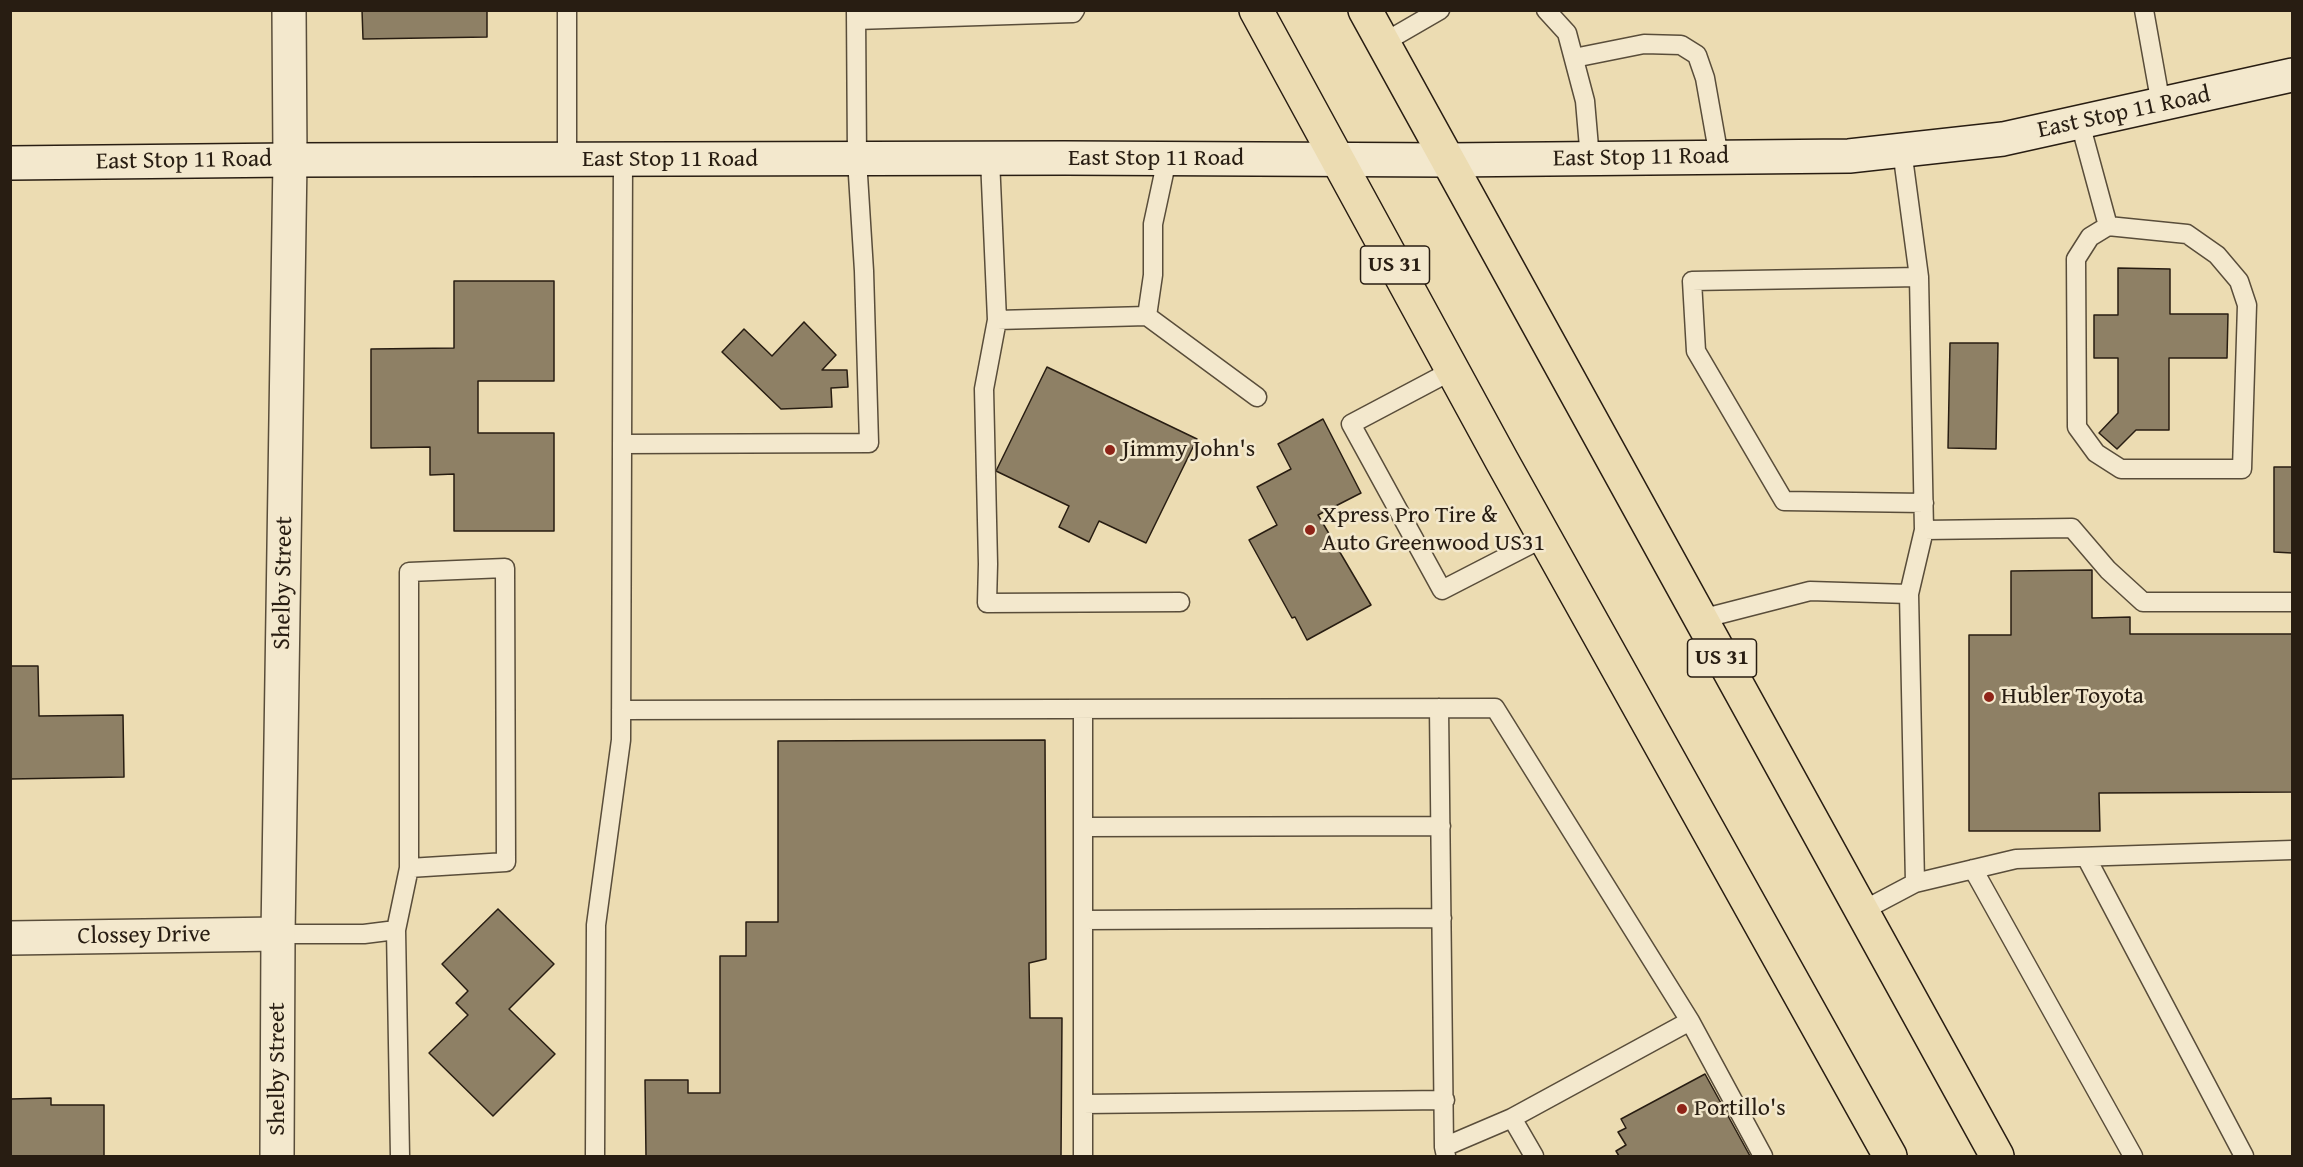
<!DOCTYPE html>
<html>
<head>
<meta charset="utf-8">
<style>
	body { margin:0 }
	#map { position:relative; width:2303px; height:1167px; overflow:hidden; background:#ecdcb2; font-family:"Gentium Book Plus",serif }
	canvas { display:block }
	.frame { position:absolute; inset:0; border:12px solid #281d12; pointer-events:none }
</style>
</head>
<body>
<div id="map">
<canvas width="2303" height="1167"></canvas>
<div class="frame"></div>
</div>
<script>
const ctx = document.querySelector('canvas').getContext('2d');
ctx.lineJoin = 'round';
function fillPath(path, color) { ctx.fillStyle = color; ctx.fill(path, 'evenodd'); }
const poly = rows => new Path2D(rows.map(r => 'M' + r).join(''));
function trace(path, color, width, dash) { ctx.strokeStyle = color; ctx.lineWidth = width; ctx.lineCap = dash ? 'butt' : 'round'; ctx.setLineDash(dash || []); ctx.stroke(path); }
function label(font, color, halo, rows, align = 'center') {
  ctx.font = font + ' "Gentium Book Plus",serif'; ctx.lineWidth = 5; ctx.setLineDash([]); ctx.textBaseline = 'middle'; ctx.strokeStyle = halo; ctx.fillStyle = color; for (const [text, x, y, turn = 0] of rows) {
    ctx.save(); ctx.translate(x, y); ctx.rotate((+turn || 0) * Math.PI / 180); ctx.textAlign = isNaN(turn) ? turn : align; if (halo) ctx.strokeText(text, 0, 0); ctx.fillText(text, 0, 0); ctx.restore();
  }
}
const building = poly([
	[362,10,487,10,487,37,363,39,362,10],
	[2118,268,2170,269,2170,314,2228,314,2227,358,2169,358,2169,430,2136,430,2117,449,2099,433,2118,413,2118,358,2094,358,2094,315,2118,315,2118,268],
	[454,281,554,281,554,381,478,381,478,433,554,433,554,531,454,531,454,474,430,475,430,447,371,448,371,349,454,348,454,281],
	[804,322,836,355,822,370,847,370,848,387,831,388,832,407,781,409,722,352,744,329,772,356,804,322],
	[1950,343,1998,343,1996,449,1948,448,1950,343],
	[1047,367,1197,439,1146,543,1099,521,1089,542,1059,527,1069,506,996,471,1047,367],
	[1323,419,1361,493,1318,515,1371,605,1307,640,1295,617,1292,618,1249,540,1277,525,1257,487,1291,469,1278,444,1323,419],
	[2274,467,2292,467,2292,553,2274,552,2274,467],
	[2092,570,2092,618,2130,617,2130,634,2292,634,2292,792,2099,793,2100,831,1969,831,1969,635,2011,635,2011,571,2092,570],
	[10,666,38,666,39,716,123,715,124,777,10,779,10,666],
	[1045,740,1046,959,1029,963,1030,1018,1062,1018,1061,1156,646,1156,645,1080,688,1080,688,1093,720,1093,720,956,746,956,746,922,778,922,778,741,1045,740],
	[498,909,554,964,509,1009,555,1054,493,1116,429,1053,468,1015,456,1003,468,991,442,964,498,909],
	[1705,1074,1750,1156,1619,1156,1616,1151,1626,1145,1618,1132,1626,1128,1621,1119,1705,1074],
	[51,1098,51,1105,104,1105,104,1156,10,1156,10,1099,51,1098]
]);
fillPath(building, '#8e8065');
trace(building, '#281d12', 1.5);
const service = poly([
	[567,10,567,160],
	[1546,10,1567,33,1585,101,1590,159],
	[2144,10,2161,105],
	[856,20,1073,13,1075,10],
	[1383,43,1440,10],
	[1574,58,1644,44,1681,45,1697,55,1705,78,1719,157],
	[2080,123,2108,226],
	[1902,150,1919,277,1924,530,2072,528,2108,570,2143,602,2292,602],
	[990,159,997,320,984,389,988,564,987,603,1180,602],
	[2108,226,2187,234,2217,255,2239,281,2247,305,2242,469,2121,469,2096,453,2077,427,2076,259,2090,237,2108,226],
	[1919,277,1692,281,1696,351,1784,501,1924,503],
	[1147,316,1257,397],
	[997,320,1147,316,1153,275,1153,224,1167,159],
	[1453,370,1351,424,1442,590,1545,537],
	[622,444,869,443,864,271,857,159,856,10],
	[1909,594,1924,530],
	[1701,619,1810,591,1909,594,1915,883,1862,911],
	[1439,708,1444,1147,1446,1156],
	[1083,709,1083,1156],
	[621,710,1495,708,1690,1021,1763,1156],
	[1083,827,1441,826],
	[2086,857,2244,1156],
	[1973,869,2133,1156],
	[1915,883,2016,859,2292,850],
	[1083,920,1442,918],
	[396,930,400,1156],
	[278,934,364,934,396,930,409,868,506,862,505,568,409,572,409,868],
	[1083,1104,1445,1100],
	[1512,1118,1690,1021],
	[1444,1147,1512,1118,1534,1156],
	[595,1156,596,925,621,740,623,160]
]);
const minor = poly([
	[10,938,278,934]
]);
const tertiary = poly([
	[277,1156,278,934,290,160,289,10]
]);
const secondary = poly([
	[10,163,290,160,1065,158,1448,160,1849,156,2003,139,2292,75]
]);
const primary = poly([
	[1256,10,1502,461,1890,1156],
	[1365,10,1997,1156]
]);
trace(service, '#594d3a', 21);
trace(minor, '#594d3a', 36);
trace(tertiary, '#594d3a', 36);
trace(secondary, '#281d12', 36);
trace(primary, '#281d12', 36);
trace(service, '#f3e8cd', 18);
trace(minor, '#f3e8cd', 33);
trace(tertiary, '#f3e8cd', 33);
trace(secondary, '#f3e8cd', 33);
trace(primary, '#ecdcb2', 33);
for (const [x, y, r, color] of [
	[1110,450,6,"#8f2418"],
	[1310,530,6,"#8f2418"],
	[1989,697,6,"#8f2418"],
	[1682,1109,6,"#8f2418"]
]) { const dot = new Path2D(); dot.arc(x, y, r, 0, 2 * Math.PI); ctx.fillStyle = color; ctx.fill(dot); trace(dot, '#f3e8cd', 2); }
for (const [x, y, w] of [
	[1395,265,69],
	[1722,658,69]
]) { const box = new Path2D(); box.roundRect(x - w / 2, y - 19, w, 38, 4.5); ctx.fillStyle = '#f3e8cd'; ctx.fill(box); trace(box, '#281d12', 1.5); }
label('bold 22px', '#281d12', null, [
	["US 31",1395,265],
	["US 31",1722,658]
]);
label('24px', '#281d12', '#f3e8cd', [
	["East Stop 11 Road",2124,113,-12],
	["East Stop 11 Road",1641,158,-1],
	["East Stop 11 Road",1156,159],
	["East Stop 11 Road",670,160],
	["East Stop 11 Road",184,161,-1],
	["Shelby Street",284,583,-89],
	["Clossey Drive",144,936,-1],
	["Shelby Street",278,1069,-90]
]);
label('24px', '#281d12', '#f3e8cd', [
	["Jimmy John's",1122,450],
	["Xpress Pro Tire &",1322,516],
	["Auto Greenwood US31",1322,544],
	["Hubler Toyota",2001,697],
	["Portillo's",1694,1109]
], 'left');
</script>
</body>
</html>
